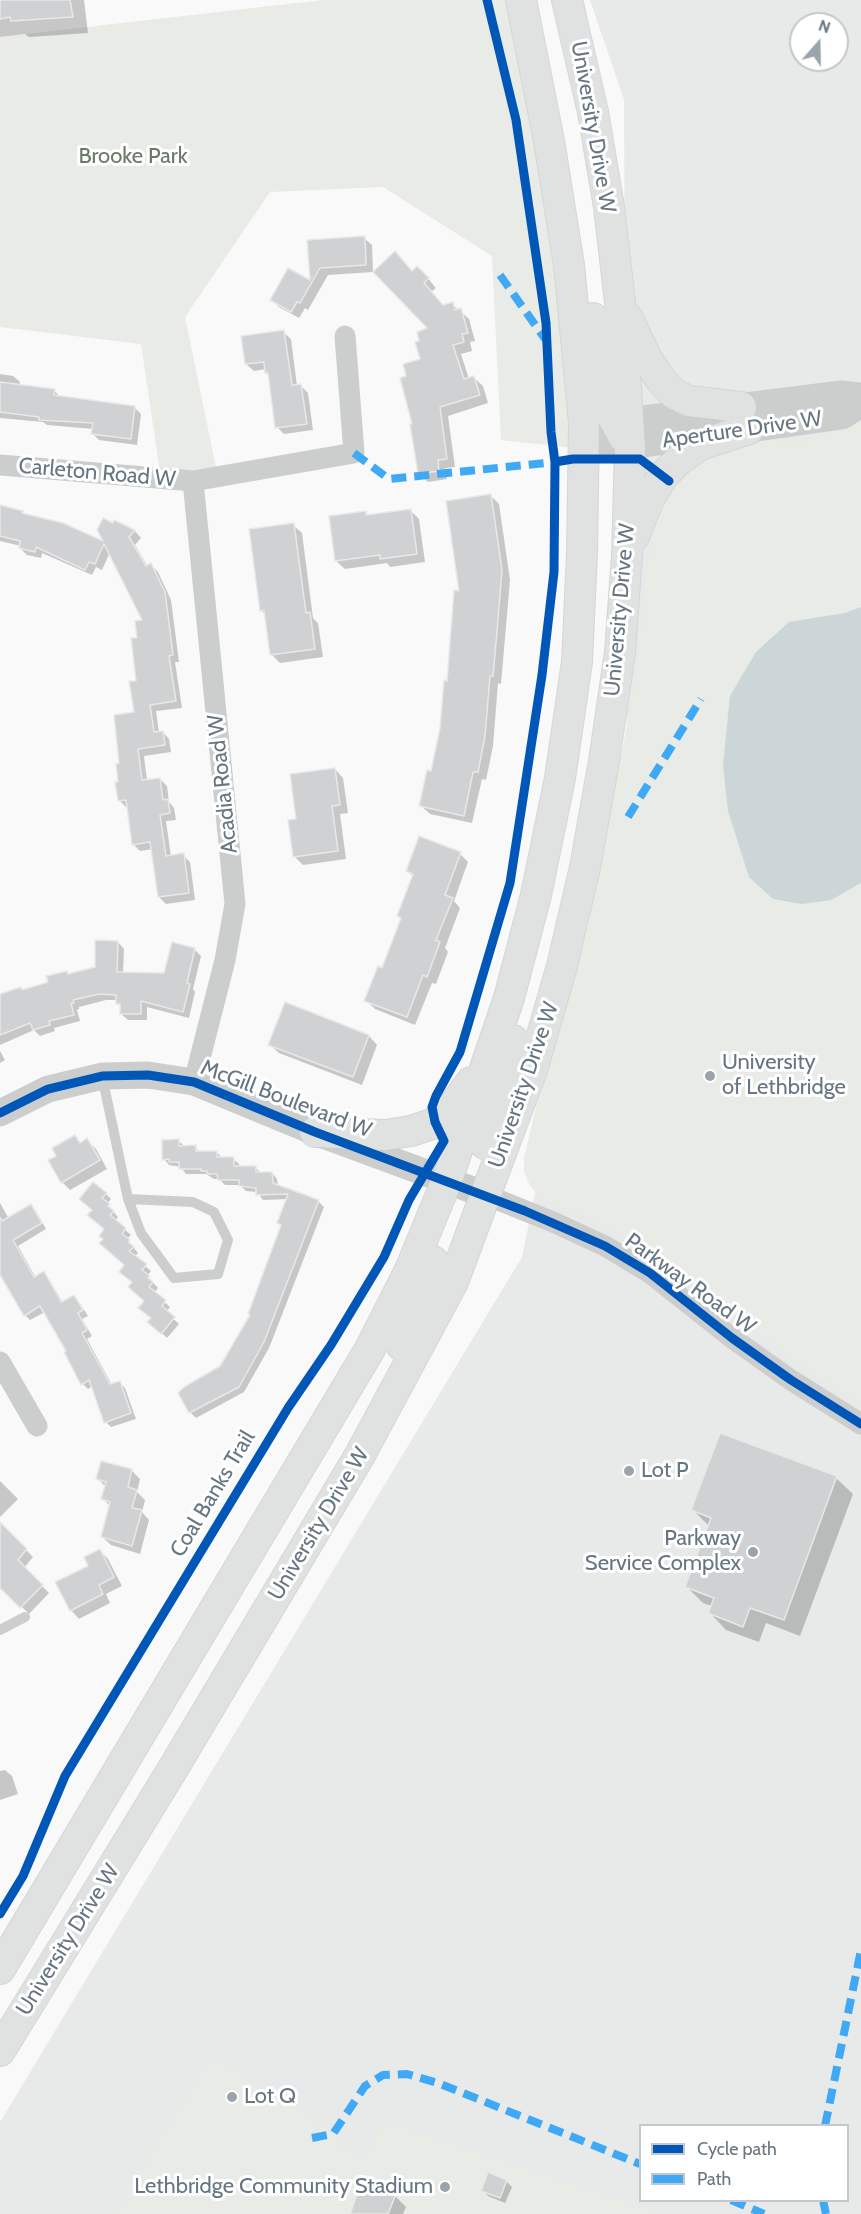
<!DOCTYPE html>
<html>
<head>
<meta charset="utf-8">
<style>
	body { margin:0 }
	#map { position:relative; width:861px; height:2214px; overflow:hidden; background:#f9f9f9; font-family:Cabin,sans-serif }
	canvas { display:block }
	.legend { position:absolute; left:639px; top:2124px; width:210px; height:78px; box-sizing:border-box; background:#fff; border:2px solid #c2c8cd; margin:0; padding:8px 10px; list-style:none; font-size:18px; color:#667682 }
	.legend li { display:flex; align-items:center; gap:12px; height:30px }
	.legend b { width:30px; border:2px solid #c2c8cd }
	.north { position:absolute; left:789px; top:12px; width:60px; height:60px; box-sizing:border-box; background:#fff; border:2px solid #c2c8cd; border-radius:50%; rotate:20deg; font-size:16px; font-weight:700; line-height:24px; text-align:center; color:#667682 }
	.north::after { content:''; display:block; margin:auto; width:21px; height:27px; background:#99a4ac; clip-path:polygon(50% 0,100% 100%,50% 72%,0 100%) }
</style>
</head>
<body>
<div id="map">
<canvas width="861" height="2214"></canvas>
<ul class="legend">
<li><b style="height:8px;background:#0057b8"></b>Cycle path</li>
<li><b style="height:8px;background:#3fa9f5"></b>Path</li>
</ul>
<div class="north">N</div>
</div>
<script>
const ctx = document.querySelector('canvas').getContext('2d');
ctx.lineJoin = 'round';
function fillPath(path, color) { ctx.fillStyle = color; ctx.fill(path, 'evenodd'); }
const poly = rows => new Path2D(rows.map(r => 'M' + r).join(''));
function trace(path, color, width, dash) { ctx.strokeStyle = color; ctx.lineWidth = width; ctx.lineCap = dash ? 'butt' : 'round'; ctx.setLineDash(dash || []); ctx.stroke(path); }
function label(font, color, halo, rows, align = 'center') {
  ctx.font = font + ' Cabin,sans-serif'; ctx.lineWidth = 6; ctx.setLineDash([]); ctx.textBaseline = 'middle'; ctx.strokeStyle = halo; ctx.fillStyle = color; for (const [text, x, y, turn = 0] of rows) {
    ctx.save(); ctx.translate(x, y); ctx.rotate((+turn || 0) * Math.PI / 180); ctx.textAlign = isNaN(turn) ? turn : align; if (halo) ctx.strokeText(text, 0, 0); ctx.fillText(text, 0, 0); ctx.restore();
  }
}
fillPath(poly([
	[590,0,861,0,861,2214,0,2214,0,2122,522,1257,627,749,624,100],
	[801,24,837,24,837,60,801,60],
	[640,2126,848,2126,848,2200,640,2200]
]), '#e8e9e9');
fillPath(poly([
	[323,0,521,0,584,449,501,440,492,256,383,187,270,192,185,317,218,477,161,479,141,344,0,327,0,37],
	[861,422,861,1402,810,1372,649,1251,597,1222,543,1199,530,1186,524,1171,524,1158,537,1103,586,935,597,882,634,688,642,627,651,537,657,512,667,486,696,459,766,437,780,442,813,441,824,437,834,427],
	[212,2056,341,2137,336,2147,367,2159,382,2120,660,2214,115,2214]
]), '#e8ebe6');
fillPath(poly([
	[861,607,861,883,831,900,802,904,773,899,749,877,728,811,723,765,730,696,756,652,789,622,845,613]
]), '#ccd5d7');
fillPath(poly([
	[0,0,84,0,88,33,29,37,25,34,0,37],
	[364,238,372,245,373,272,328,275,308,310,305,308,299,318,279,307,272,300,311,283,309,241],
	[413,272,426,276,436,288,431,292,443,306,452,304,469,319,475,341,470,342,472,351,461,354,469,379,474,378,483,386,488,403,448,416,455,467,445,468,447,479,428,482,419,473,408,377,422,360,421,342,430,329],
	[283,332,291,339,297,386,301,386,308,393,313,430,284,434,277,427,269,375,266,369,254,371,246,364],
	[0,374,13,376,20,382,19,386,54,390,60,397,135,408,141,414,137,445,99,440,93,434,94,429,47,425,43,422,0,418],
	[491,496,499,504,510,580,501,684,498,683,493,746,486,780,482,779,472,823,430,814,421,806,433,773,449,682,460,592],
	[411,511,419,519,425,562,390,567,387,563,345,569,336,561,365,512,369,516],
	[22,512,26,516,106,545,115,522,135,531,141,538,135,545,148,567,151,565,158,572,171,600,179,662,175,662,182,708,156,711,159,733,163,732,169,739,171,752,144,756,147,781,160,779,167,786,169,802,174,808,176,820,166,821,171,857,183,855,190,862,195,900,166,904,159,897,153,849,140,851,133,844,128,807,126,807,119,800,121,765,135,713,138,639,144,622,110,552,102,570,96,567,92,575,42,553,41,558,27,555,20,548,21,546,0,541,0,520],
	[293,525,302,533,313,618,318,623,323,657,280,663,271,654,266,615,261,610],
	[335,769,343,778,348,813,340,814,346,859,303,865,294,856,298,820],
	[460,854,468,862,454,901,460,908,445,948,448,952,436,984,432,983,415,1025,375,1009,366,1000,383,970,402,919,399,916,414,877,407,871],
	[118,942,124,949,123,974,166,975,173,944,195,950,201,956,193,989,195,992,189,1018,147,1007,147,1020,128,1020,121,1014,121,1007,117,1000,106,1000,79,1007,79,1009,77,1010,80,1021,54,1028,55,1031,40,1036,34,1030,0,1045,0,1003,23,992,49,983,67,972,69,975,96,968],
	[286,1004,369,1036,377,1045,362,1085,279,1053,270,1045],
	[0,1051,5,1060,0,1063],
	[75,1137,81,1143,87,1140,96,1149,107,1169,70,1190,62,1182,58,1156],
	[178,1140,184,1146,195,1147,201,1153,217,1152,222,1158,233,1159,239,1164,239,1167,255,1167,261,1173,272,1173,277,1179,278,1186,318,1201,324,1207,269,1348,244,1392,196,1418,190,1412,180,1394,221,1368,252,1316,282,1227,278,1223,287,1199,263,1200,257,1192,246,1191,240,1185,225,1185,219,1179,214,1179,206,1174,186,1174,181,1167,169,1165,164,1159],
	[106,1194,111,1199,107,1204,118,1217,115,1221,131,1235,127,1239,138,1253,134,1257,151,1271,147,1276,158,1288,154,1293,170,1307,166,1312,179,1324,167,1338,155,1327,145,1301,133,1283,126,1265,104,1239,106,1229,93,1210,86,1204],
	[0,1203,9,1219,30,1206,36,1211,46,1229,18,1246,36,1278,44,1273,49,1279,63,1303,74,1296,79,1302,88,1316,82,1319,92,1336,87,1339,112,1385,120,1383,125,1388,136,1419,111,1427,106,1422,93,1386,88,1389,83,1384,68,1351,45,1312,30,1320,25,1315,0,1268],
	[132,1471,140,1479,137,1492,145,1500,142,1512,149,1520,140,1554,111,1545,102,1537,111,1507,103,1499,106,1487,98,1479],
	[836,1478,853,1494,800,1636,766,1623,759,1642,726,1630,710,1613,712,1606,703,1603,687,1587,709,1526,693,1510],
	[0,1481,18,1499,0,1517],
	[0,1524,33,1557,24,1568,49,1593,29,1614,0,1585],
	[100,1551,108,1559,122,1586,106,1594,110,1603,79,1619,71,1610,90,1566],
	[5,1770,12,1776,18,1794,0,1800,0,1771],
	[506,2181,512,2187,505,2203,488,2196,483,2190],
	[395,2196,406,2207,403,2214,351,2214]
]), '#0003');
const building = poly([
	[0,0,70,0,73,17,11,21,10,17,0,19,0,0],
	[365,236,366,265,320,268,300,303,297,302,291,312,270,300,288,268,310,280,307,240,365,236],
	[395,251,412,271,417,266,429,278,424,283,443,305,453,302,455,310,461,308,468,333,462,334,464,342,453,345,464,379,474,376,480,395,440,407,447,459,438,460,439,471,418,474,410,424,412,424,400,378,406,376,403,364,420,359,415,342,419,341,417,332,427,328,373,272,395,251],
	[284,330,292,385,301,384,307,424,275,428,268,373,265,373,264,362,245,364,241,336,284,330],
	[0,382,55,389,54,395,135,406,131,439,91,434,93,423,39,420,39,417,0,412,0,382],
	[491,494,502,570,497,631,493,676,490,676,485,736,478,772,473,772,464,816,419,806,427,770,431,771,440,728,444,680,447,681,454,590,459,591,446,501,491,494],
	[0,505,23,511,22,513,63,523,103,541,97,530,103,518,113,523,114,520,135,530,129,537,146,566,151,563,165,592,173,655,169,656,176,701,150,705,154,732,163,731,165,745,138,749,142,780,160,778,163,800,168,799,170,813,160,815,166,856,184,853,189,893,158,897,150,842,132,845,126,800,118,801,115,782,118,782,116,764,119,763,114,715,134,712,129,681,136,681,131,638,137,638,135,621,142,620,104,544,95,564,89,562,85,570,36,547,35,552,19,548,20,541,0,536,0,505],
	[411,509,417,554,380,559,380,555,335,561,329,516,366,511,366,515,411,509],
	[294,523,306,613,310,612,315,649,270,655,264,610,260,611,249,529,294,523],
	[335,768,340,805,332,806,338,851,293,857,288,820,296,819,290,774,335,768],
	[419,836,461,852,445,895,453,898,436,940,440,942,427,977,423,975,407,1017,364,1001,378,966,382,968,401,918,397,916,413,874,406,871,419,836],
	[95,940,118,941,117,972,164,973,172,942,195,948,187,983,190,984,183,1012,141,1001,141,1014,120,1014,120,1004,116,1004,116,995,99,994,73,1000,74,1003,71,1003,74,1015,49,1021,50,1025,33,1030,30,1023,0,1035,0,994,21,987,22,990,48,982,46,976,67,971,68,974,95,967,95,940],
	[285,1002,369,1035,353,1077,268,1045,285,1002],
	[75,1135,80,1143,87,1138,100,1160,61,1183,48,1160,56,1156,52,1148,75,1135],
	[179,1139,179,1146,196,1145,196,1151,217,1151,217,1157,234,1157,234,1166,256,1166,256,1172,272,1172,273,1183,319,1200,264,1342,239,1387,189,1413,178,1393,184,1387,220,1366,250,1315,248,1314,281,1225,277,1223,288,1194,256,1195,256,1188,239,1186,239,1180,218,1180,217,1174,207,1174,207,1171,201,1171,201,1169,179,1169,179,1162,169,1162,169,1159,162,1160,162,1140,179,1139],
	[93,1182,107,1193,102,1198,110,1204,108,1206,114,1211,110,1215,126,1228,122,1234,130,1240,128,1242,134,1247,129,1251,147,1264,142,1270,150,1276,148,1278,153,1282,149,1287,166,1300,162,1306,175,1317,161,1334,147,1322,151,1318,138,1308,144,1301,128,1287,132,1282,119,1272,124,1265,99,1243,103,1239,99,1236,104,1229,87,1215,92,1210,79,1199,93,1182],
	[31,1204,42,1223,13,1240,34,1277,44,1271,61,1302,74,1295,83,1310,78,1313,87,1330,82,1333,110,1384,120,1381,131,1413,104,1423,89,1380,81,1385,64,1352,66,1351,40,1306,24,1316,0,1275,0,1217,2,1221,31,1204],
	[720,1433,837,1476,784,1620,750,1608,743,1627,708,1613,714,1598,685,1587,711,1518,691,1510,720,1433],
	[101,1461,132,1469,128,1487,137,1490,132,1508,142,1510,132,1546,101,1537,110,1502,101,1499,106,1482,96,1479,101,1461],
	[0,1522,27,1549,18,1560,43,1585,20,1608,0,1588,0,1522],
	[100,1549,114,1577,99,1585,103,1594,70,1611,55,1582,88,1566,84,1557,100,1549],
	[488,2172,507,2180,500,2198,481,2191,488,2172],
	[362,2181,396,2194,388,2214,350,2214,362,2181]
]);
fillPath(building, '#cfd1d2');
trace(building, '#e8e8e8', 1.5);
const secondary = poly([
	[627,317,647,359,661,380,673,393,689,401,741,407],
	[593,318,604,396,608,408,623,436],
	[634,536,649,499,663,476,679,460,700,445,749,429],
	[315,1132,385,1135,411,1131,432,1124,447,1114,471,1082],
	[485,1144,513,1040],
	[401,1345,433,1261],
	[0,1969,370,1349,410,1270,447,1180,509,998,536,895,560,778,577,662,582,554,584,423,569,265,549,141,521,0],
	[0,2051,171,1772,360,1455,453,1282,532,1070,562,966,585,867,604,761,620,652,627,556,630,446,620,302,609,207,593,112,567,0]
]);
trace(secondary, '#d5d6d7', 32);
trace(poly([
	[102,1076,128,1199],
	[128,1199,193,1202,214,1212,228,1240,218,1274,174,1278,141,1233,128,1199],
	[0,1630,25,1617]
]), '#cccece', 10);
trace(poly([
	[0,465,193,481,354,453,345,336],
	[193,481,235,904,225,960,194,1082],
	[486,1195,553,1222,605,1246,650,1273,732,1338,791,1380,861,1424],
	[0,1362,37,1426]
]), '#cccece', 21);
trace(poly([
	[606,422,628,421,841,394,861,396],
	[584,449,630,446,842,416,861,404],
	[0,1113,48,1089,102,1076,148,1075,194,1082,315,1132,486,1195]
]), '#cccece', 27);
trace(secondary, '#e0e1e1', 30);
trace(poly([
	[500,275,545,339],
	[354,453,389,479,555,462],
	[628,817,701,699],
	[825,2126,861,1950],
	[312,2138,333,2134,365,2086,383,2075,407,2074,438,2083,640,2164],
	[731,2200,764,2214],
	[823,2200,826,2214]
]), '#3fa9f5', 8, [15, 8]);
trace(poly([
	[555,462,573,459,640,459,669,481],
	[0,1113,48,1089,102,1076,148,1075,194,1082,315,1132,525,1211,605,1246,650,1273,732,1338,791,1380,861,1424],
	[0,1914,23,1876,65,1776,288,1408,331,1345,384,1257,409,1200,444,1141,435,1122,432,1107,436,1096,460,1052,510,883,542,675,554,572,555,462,551,432,546,323,516,120,487,0]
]), '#0057b8', 9);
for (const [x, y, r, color] of [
	[710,1076,6,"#99a4ac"],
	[629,1471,6,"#99a4ac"],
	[753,1552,6,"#99a4ac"],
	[232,2097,6,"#99a4ac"],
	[445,2187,6,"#99a4ac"]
]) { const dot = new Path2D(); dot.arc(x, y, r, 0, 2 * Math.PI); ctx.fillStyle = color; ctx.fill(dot); trace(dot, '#fff', 2); }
label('22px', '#667682', '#fff', [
	["University Drive W",593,127,80],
	["Aperture Drive W",742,430,-8],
	["Carleton Road W",97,473,5],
	["University Drive W",620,610,-85],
	["Acadia Road W",223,784,-96],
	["University Drive W",524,1085,-71],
	["McGill Boulevard W",286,1099,21],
	["Parkway Road W",690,1284,36],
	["Coal Banks Trail",213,1494,-59],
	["University Drive W",319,1524,-59],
	["University Drive W",68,1940,-58]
]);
label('22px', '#697a65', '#fff', [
	["Brooke Park",133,157]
]);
label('22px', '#667682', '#fff', [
	["University",722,1063],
	["of Lethbridge",722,1088],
	["Lot P",641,1471],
	["Parkway",741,1539,"right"],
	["Service Complex",741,1564,"right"],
	["Lot Q",244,2097],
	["Lethbridge Community Stadium",433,2187,"right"]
], 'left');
</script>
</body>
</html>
